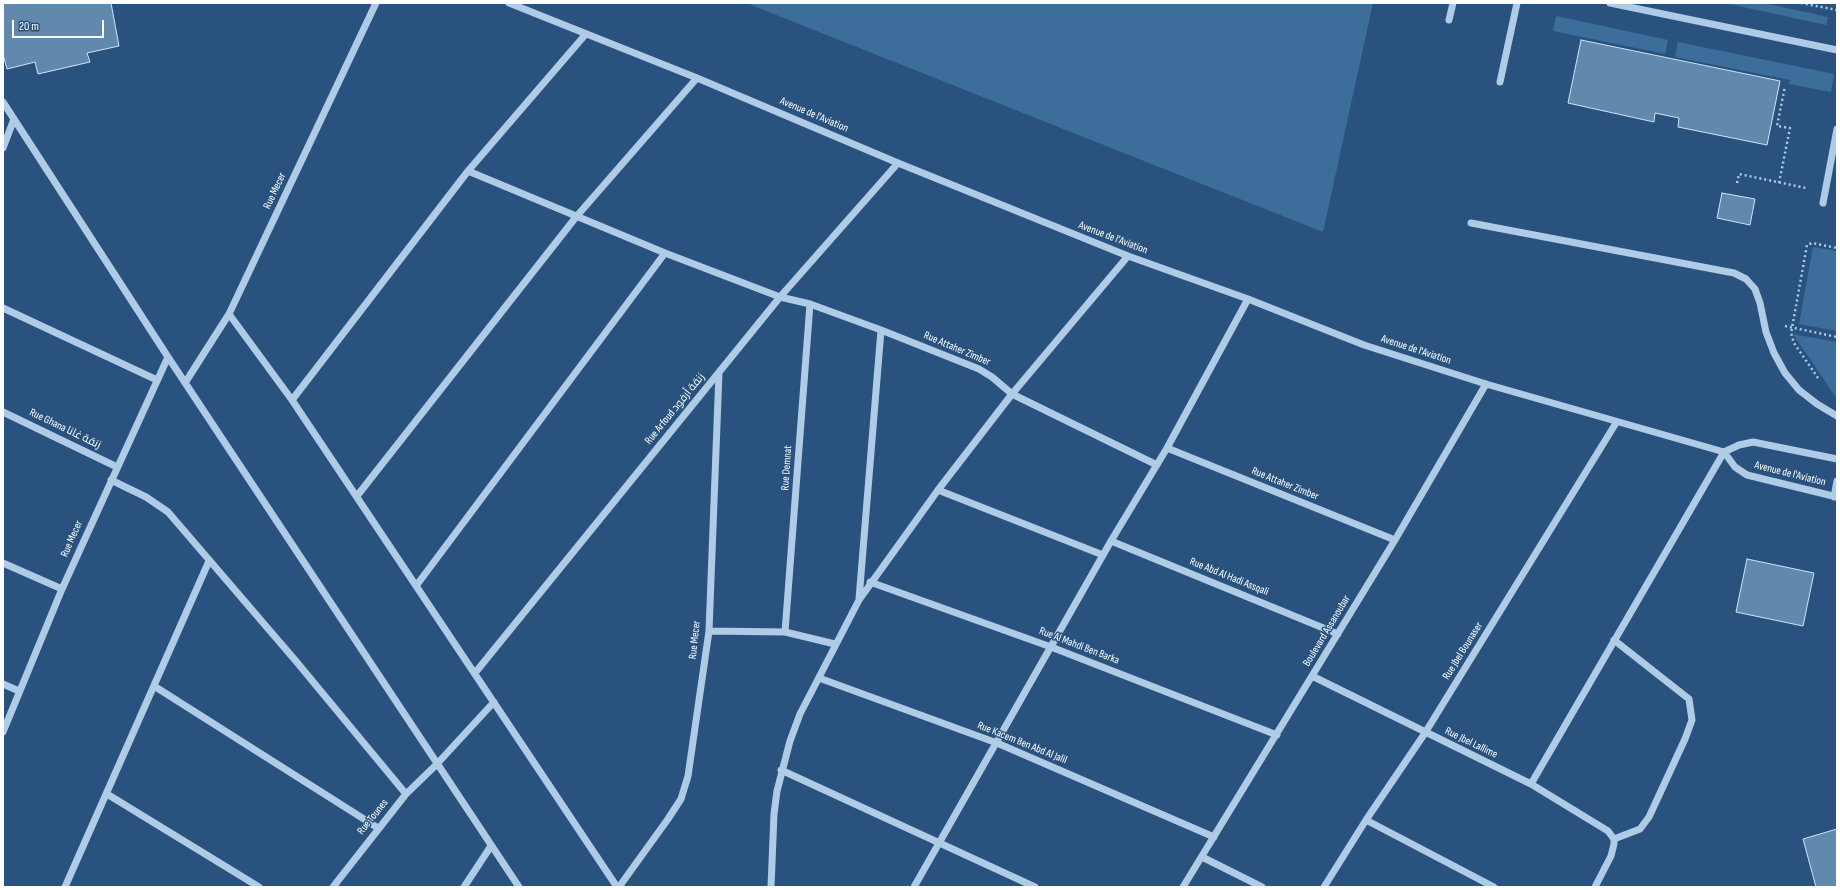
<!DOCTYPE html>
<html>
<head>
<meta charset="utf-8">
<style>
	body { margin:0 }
	#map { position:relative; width:1840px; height:890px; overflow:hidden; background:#29537e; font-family:"Sofia Sans Condensed",sans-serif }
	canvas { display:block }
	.frame { position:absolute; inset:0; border:4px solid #fff; pointer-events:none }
	.scale { position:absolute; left:12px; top:20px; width:92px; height:18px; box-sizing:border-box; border:2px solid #fff; border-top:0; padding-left:5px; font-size:12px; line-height:14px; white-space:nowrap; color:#fff; -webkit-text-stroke:3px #29537e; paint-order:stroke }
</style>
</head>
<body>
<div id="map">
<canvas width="1840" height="890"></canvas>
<div class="frame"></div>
<div class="scale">20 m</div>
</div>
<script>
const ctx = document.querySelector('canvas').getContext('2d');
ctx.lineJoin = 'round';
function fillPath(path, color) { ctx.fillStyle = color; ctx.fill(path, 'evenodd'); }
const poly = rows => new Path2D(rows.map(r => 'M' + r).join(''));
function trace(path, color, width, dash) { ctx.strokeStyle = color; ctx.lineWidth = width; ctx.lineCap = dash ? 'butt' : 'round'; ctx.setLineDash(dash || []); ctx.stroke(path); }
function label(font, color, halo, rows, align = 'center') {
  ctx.font = font + ' "Sofia Sans Condensed",Cairo,sans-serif'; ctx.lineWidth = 3; ctx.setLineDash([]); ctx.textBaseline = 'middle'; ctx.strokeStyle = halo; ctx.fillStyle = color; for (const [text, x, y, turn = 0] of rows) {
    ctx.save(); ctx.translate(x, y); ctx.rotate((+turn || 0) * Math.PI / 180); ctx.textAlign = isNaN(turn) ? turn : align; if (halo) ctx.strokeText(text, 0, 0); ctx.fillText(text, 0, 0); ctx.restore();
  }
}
fillPath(poly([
	[746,3,1373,3,1323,232],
	[1725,3,1764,3,1828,17,1826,25],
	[1556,16,1668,40,1665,54,1553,31],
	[1678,42,1834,74,1831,92,1789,84,1790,80,1675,57],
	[1813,247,1837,251,1837,331,1799,324],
	[1793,334,1837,342,1837,399]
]), '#3d6e9b');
const building = poly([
	[3,3,111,3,119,46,87,53,90,62,38,74,35,62,7,69,3,54,3,3],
	[1581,40,1780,81,1767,145,1678,127,1679,118,1655,113,1654,122,1568,103,1581,40],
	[1722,193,1755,199,1750,225,1717,218,1722,193],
	[1747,559,1814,573,1803,626,1736,612,1747,559],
	[1837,829,1837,887,1816,887,1803,839,1837,829]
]);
fillPath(building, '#6189ae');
trace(building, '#d2e3f4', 1);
trace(poly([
	[1801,3,1837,10],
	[1737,183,1739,174,1806,188],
	[1779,183,1790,128,1777,126,1785,86],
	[1785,326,1837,337],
	[1818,378,1794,343,1791,333,1792,328,1807,245,1812,243,1837,248]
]), '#afcbe5', 2.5, [2, 3]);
trace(poly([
	[509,3,697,78,898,163,1128,256,1248,299,1364,345,1486,384,1724,452,1735,467,1747,475,1837,497],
	[1610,3,1837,50],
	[1449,20,1453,3],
	[1500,82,1517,3],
	[3,102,168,357,519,887],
	[3,148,14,119],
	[468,171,665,253,780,297,810,304,881,330,979,369,992,377,1012,394,1157,465],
	[1823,203,1837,129],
	[1471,223,1734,273,1746,279,1755,289,1760,303,1766,332,1774,353,1785,373,1799,390,1817,404,1837,416],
	[3,308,157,380],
	[229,314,292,400,617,887],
	[185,383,229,314,376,3],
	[292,400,468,171,585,35],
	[3,412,117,467],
	[1167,448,1395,540],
	[1724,452,1739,445,1753,442,1837,459],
	[111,480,146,497,168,512,295,660,406,794],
	[938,490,1103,555],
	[357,496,576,217,697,78],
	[1834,497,1837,481],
	[1111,541,1338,634],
	[3,563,62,589],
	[870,582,1051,647,1277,735],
	[416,586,665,253],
	[859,599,881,330],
	[709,631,785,632,835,644],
	[785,632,810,304],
	[475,673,780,297,898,163],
	[1312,676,1531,784,1608,831,1614,839,1614,844,1611,856,1595,887],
	[819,678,997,743,1214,837],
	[3,684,19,691],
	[154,686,378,828],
	[3,732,62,589,168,357],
	[781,770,1035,887],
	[1531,784,1724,452],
	[107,794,259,887],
	[1366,820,1494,887],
	[1614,839,1640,829,1649,817,1685,739,1692,720,1689,699,1614,640],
	[1202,857,1262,887],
	[65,887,209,561],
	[333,887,406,794,436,765,494,702],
	[464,887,491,846],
	[619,887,668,819,681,799,688,776,709,631,719,373],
	[771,887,774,814,777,791,790,741,800,714,859,600,938,490,1012,394,1128,256],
	[914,887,1111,541,1167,448,1248,299],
	[1183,887,1395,540,1486,384],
	[1324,887,1366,820,1425,733,1616,423]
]), '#afcbe5', 7);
label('11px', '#fff', '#29537e', [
	["Avenue de l'Aviation",814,115,23],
	["Rue Mecer",275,191,-65],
	["Avenue de l'Aviation",1113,238,21],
	["Rue Attaher Zimber",957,349,23],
	["Avenue de l'Aviation",1416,350,18],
	["Rue Arfoud زنقة أرفود",675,409,-51],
	["Rue Ghana زنقة غانا",65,429,26],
	["Rue Demnat",787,468,-86],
	["Avenue de l'Aviation",1790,474,14],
	["Rue Attaher Zimber",1285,484,22],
	["Rue Mecer",72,539,-66],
	["Rue Abd Al Hadi Assqali",1229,577,22],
	["Boulevard Assanoubar",1327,631,-59],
	["Rue Mecer",695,640,-84],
	["Rue Al Mahdi Ben Barka",1079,646,21],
	["Rue Jbel Bounaser",1463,651,-58],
	["Rue Kacem Ben Abd Al Jalil",1022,743,22],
	["Rue Jbel Lallime",1471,743,26],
	["Rue Tounes",373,817,-51]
]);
</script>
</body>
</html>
